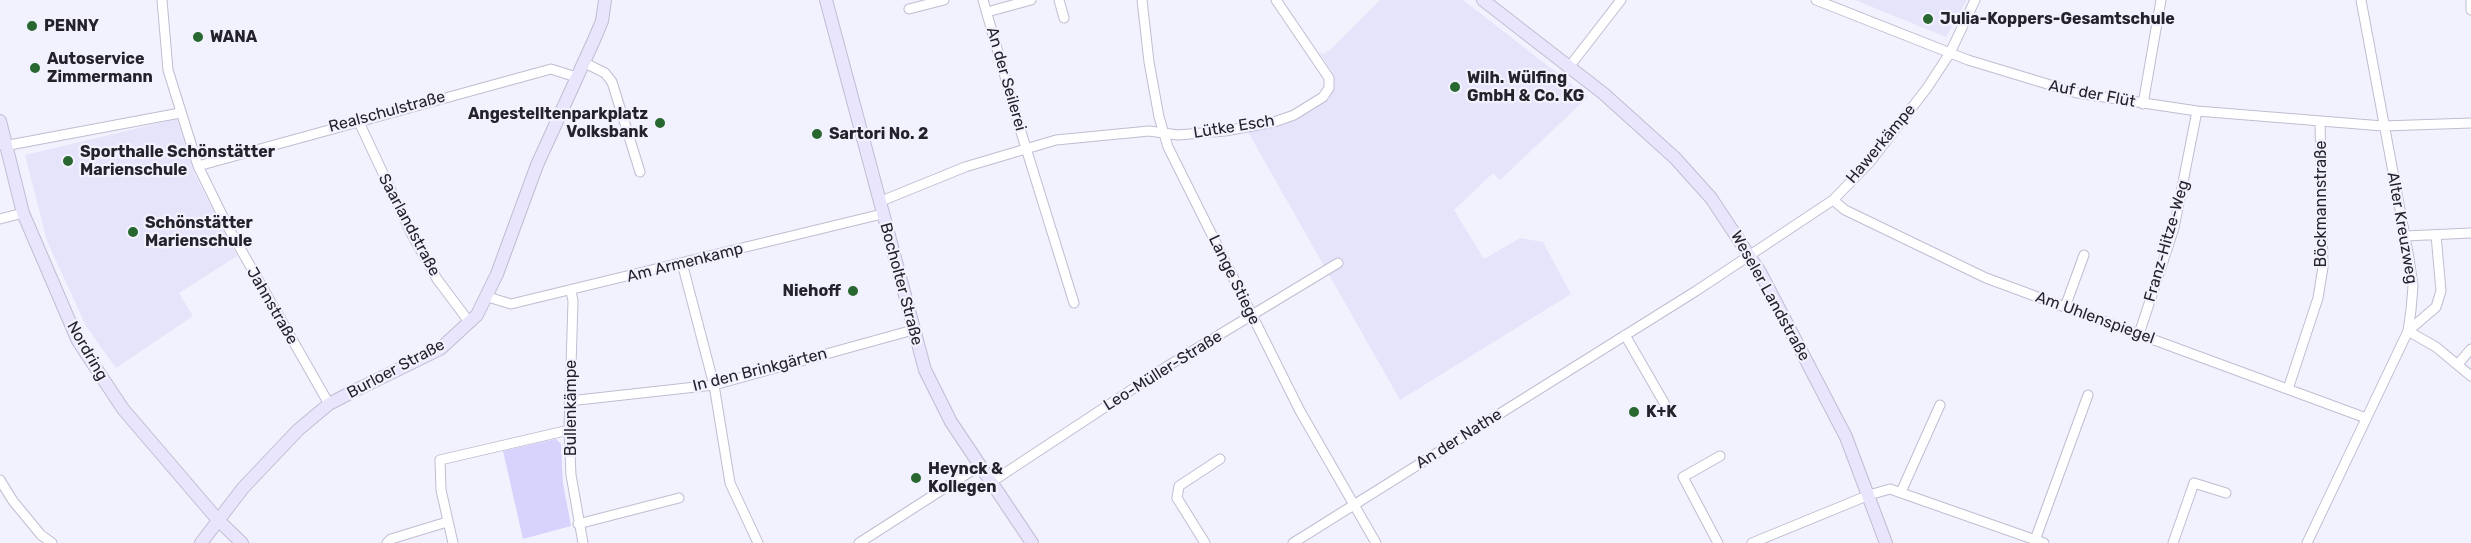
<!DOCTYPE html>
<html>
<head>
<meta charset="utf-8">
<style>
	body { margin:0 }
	canvas { display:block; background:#f2f1fe }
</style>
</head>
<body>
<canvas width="2471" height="543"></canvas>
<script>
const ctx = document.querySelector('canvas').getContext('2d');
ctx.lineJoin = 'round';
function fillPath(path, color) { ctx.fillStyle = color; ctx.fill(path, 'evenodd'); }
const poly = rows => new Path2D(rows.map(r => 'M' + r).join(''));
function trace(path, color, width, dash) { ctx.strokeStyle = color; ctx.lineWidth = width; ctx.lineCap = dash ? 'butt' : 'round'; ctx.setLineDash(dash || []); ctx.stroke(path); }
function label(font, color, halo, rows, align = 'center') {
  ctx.font = font + ' Rubik,sans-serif'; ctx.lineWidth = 4.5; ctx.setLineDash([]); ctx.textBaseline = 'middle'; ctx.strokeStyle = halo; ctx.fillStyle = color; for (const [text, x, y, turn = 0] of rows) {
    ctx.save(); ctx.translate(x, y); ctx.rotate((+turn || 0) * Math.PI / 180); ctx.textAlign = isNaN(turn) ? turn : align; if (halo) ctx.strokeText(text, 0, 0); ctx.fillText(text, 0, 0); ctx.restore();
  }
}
fillPath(poly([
	[1380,0,1463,0,1588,97,1500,180,1493,173,1454,210,1484,259,1520,238,1543,242,1571,294,1400,400,1248,132,1304,115,1329,99,1335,84,1334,75,1319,52,1323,54,1330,50],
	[1855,0,1967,0,1946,37],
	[177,119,194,173,237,256,179,293,193,316,116,368,86,326,47,241,25,155]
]), '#e6e4fb');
fillPath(poly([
	[556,439,561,444,563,483,571,526,523,539,503,451]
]), '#d7d3fc');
const street = poly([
	[162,0,168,70,198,166,228,227,329,404],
	[983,0,1021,132,1074,303],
	[1059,0,1064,18],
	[1142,0,1149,62,1159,117,1168,147,1300,411,1376,543],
	[1816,0,1968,60,2077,93,2197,111,2383,126,2471,123],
	[2471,0,2471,10],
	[909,9,944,0],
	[987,12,1031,0],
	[583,62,605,73,612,82,640,172],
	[1569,67,1621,0],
	[2143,104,2161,0],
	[358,120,411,233,437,279,470,323],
	[4,146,180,113],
	[198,166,551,69,576,77],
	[1833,200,1845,210,1986,278,2366,418],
	[879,202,965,167,1056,140,1149,131,1178,135,1225,131,1274,122,1294,115,1323,97,1329,88,1329,78,1276,0],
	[0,219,23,213],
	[2405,236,2471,233],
	[682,263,714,385,730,483,758,543],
	[571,291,573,301,569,430,571,475,583,543],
	[488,297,511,304,882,214],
	[2065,307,2084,255],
	[2408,331,2436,307,2441,291,2436,235],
	[2408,331,2436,347,2471,376],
	[2139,334,2174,228,2197,111],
	[1625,335,1670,413],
	[2458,364,2471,349],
	[2288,389,2318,298,2323,267,2320,121],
	[569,401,714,385,913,330],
	[0,480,13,501,41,535,52,543],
	[990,483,1166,367,1338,263],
	[1901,492,1940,405],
	[578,524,679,498],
	[2035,540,2088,395],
	[387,543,391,539,447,522],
	[453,543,441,490,440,460,569,430],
	[859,543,979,466],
	[1205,543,1177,498,1179,486,1220,459],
	[1293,543,1696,291,1833,200,1870,162,1927,88,1950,53,1975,0],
	[1718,543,1683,477,1720,456],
	[1752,543,1869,495,1890,489,2044,543],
	[2173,543,2194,483,2226,493],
	[2307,543,2408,331,2411,310,2413,286,2409,258,2361,0]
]);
const secondary = poly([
	[826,0,925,370,951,422,1032,543],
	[1483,0,1604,94,1675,158,1711,198,1760,272,1846,437,1886,543],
	[0,121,23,213,78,341,123,409,218,520,242,543],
	[201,543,243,488,298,430,329,404,354,391,440,349,477,315,497,274,537,165,594,40,602,21,605,0]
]);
trace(street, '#bfbed2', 11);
trace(secondary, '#bfbed2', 14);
trace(street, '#fff', 9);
trace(secondary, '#e8e5fd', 12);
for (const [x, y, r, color] of [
	[1928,19,6,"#28672f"],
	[32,26,6,"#28672f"],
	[198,37,6,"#28672f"],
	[35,68,6,"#28672f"],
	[1455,87,6,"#28672f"],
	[660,123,6,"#28672f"],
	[817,134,6,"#28672f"],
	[68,161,6,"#28672f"],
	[133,232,6,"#28672f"],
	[853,291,6,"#28672f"],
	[1634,412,6,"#28672f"],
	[916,478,6,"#28672f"]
]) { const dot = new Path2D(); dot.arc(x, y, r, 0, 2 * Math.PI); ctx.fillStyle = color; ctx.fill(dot); trace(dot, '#f2f1fe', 2); }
label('bold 16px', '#24232b', '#f2f1fe', [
	["Julia-Koppers-Gesamtschule",1940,19],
	["PENNY",44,26],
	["WANA",210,37],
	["Autoservice",47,59],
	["Zimmermann",47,77],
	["Wilh. Wülfing",1467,78],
	["GmbH & Co. KG",1467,96],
	["Angestelltenparkplatz",648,114,"right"],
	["Volksbank",648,132,"right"],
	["Sartori No. 2",829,134],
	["Sporthalle Schönstätter",80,152],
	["Marienschule",80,170],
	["Schönstätter",145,223],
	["Marienschule",145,241],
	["Niehoff",841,291,"right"],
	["K+K",1646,412],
	["Heynck &",928,469],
	["Kollegen",928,487]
], 'left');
label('16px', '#24232b', '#f2f1fe', [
	["An der Seilerei",1006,79,74],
	["Auf der Flüt",2092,94,11],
	["Realschulstraße",387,112,-15],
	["Lütke Esch",1234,127,-9],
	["Hawerkämpe",1881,144,-50],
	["Böckmannstraße",2321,204,-90],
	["Saarlandstraße",409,225,62],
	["Alter Kreuzweg",2402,228,80],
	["Franz-Hitze-Weg",2167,241,-74],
	["Am Armenkamp",685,263,-14],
	["Lange Stiege",1234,280,64],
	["Bocholter Straße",901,284,75],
	["Weseler Landstraße",1770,296,61],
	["Jahnstraße",272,306,60],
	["Am Uhlenspiegel",2095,318,20],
	["Nordring",87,351,60],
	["Burloer Straße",396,369,-28],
	["In den Brinkgärten",760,370,-14],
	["Leo-Müller-Straße",1163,371,-32],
	["Bullenkämpe",571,408,-90],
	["An der Nathe",1459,439,-32]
]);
</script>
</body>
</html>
